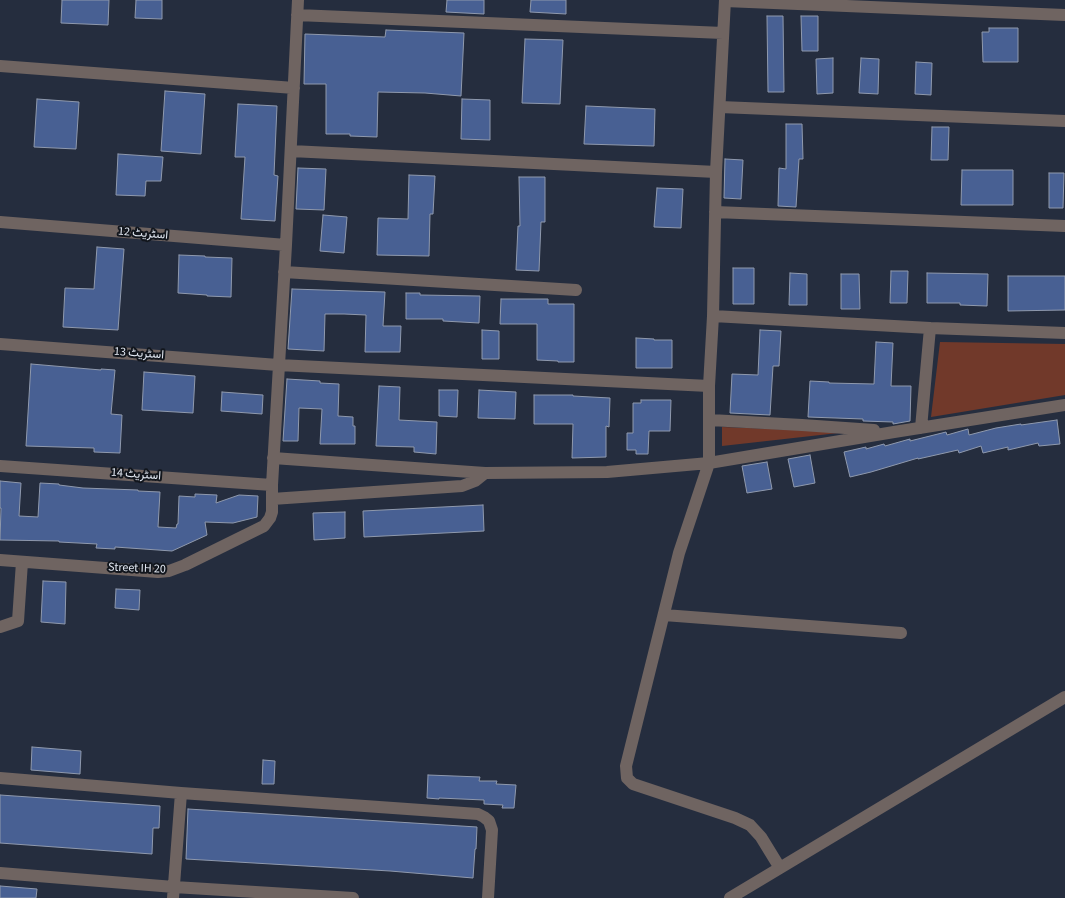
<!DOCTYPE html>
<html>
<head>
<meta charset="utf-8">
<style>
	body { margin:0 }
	canvas { display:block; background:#252d3e }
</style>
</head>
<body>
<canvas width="1065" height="898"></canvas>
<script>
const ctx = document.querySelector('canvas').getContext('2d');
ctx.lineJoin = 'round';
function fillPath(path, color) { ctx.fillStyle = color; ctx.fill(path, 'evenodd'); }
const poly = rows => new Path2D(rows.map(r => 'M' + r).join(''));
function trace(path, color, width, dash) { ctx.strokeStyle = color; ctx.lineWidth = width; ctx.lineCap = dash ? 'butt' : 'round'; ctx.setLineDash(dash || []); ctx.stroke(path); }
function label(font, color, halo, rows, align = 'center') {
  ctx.font = font + ' "Source Sans 3",Vazirmatn,sans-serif'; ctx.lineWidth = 4; ctx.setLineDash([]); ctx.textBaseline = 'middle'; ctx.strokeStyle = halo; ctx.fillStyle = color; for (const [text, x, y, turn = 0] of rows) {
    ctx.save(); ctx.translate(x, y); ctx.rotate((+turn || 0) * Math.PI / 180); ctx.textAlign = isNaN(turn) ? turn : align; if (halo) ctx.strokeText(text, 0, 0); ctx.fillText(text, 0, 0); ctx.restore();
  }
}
fillPath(poly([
	[940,342,1065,344,1065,395,931,417],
	[722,427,847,432,722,446]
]), '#71392a');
const building = poly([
	[62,0,109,0,108,25,61,23,62,0],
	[136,0,162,0,162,19,135,18,136,0],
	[447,0,484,0,484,14,446,12,447,0],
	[531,0,566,0,566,14,530,12,531,0],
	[767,16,783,16,784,92,768,92,767,16],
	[801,16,818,16,818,51,802,51,801,16],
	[989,28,1018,28,1018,62,983,62,982,32,989,32,989,28],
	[386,30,464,33,461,96,425,93,378,92,377,137,350,136,350,134,326,134,326,84,304,84,305,34,385,37,386,30],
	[525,39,563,40,560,104,522,103,525,39],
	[833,58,833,93,817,94,816,59,833,58],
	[861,58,879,59,878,94,859,93,861,58],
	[916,62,932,63,931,95,915,94,916,62],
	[165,91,205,94,201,154,161,151,165,91],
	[37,99,79,102,76,149,34,147,37,99],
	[462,99,490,100,490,140,461,139,462,99],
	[238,104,277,106,274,175,278,176,275,221,241,219,245,157,235,157,238,104],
	[586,106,655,109,654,146,584,144,586,106],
	[786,124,802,124,803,159,799,159,796,207,778,206,779,168,786,169,786,124],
	[932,127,949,127,948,160,931,160,932,127],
	[118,154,163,157,161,181,146,181,145,196,116,195,118,154],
	[725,159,743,160,741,199,724,198,725,159],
	[298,168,326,169,324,210,296,209,298,168],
	[962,170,1013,170,1013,205,961,205,962,170],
	[1049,173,1064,173,1063,208,1049,208,1049,173],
	[409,175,435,176,433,214,430,214,429,256,377,255,378,218,408,219,409,175],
	[519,177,545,177,545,222,541,222,539,271,516,270,518,226,520,226,519,177],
	[657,188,683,189,681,228,654,227,657,188],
	[323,215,347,217,344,253,320,251,323,215],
	[97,247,124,249,118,330,63,327,65,288,94,289,97,247],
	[179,255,205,256,205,257,232,258,231,297,207,296,207,295,178,293,179,255],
	[733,268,754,268,754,304,733,304,733,268],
	[891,271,908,271,907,303,890,303,891,271],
	[790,273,807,274,807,305,789,305,790,273],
	[927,273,988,274,987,306,960,305,960,303,927,303,927,273],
	[841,274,859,274,860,309,841,309,841,274],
	[1008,276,1065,276,1065,310,1008,311,1008,276],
	[292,289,385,292,383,326,401,326,400,352,365,352,366,315,344,314,325,314,324,351,288,349,292,289],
	[406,293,420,293,420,295,480,296,479,323,443,321,443,319,406,319,406,293],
	[501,299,548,299,548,304,574,304,574,362,558,362,558,361,537,360,537,324,500,324,501,299],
	[482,330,499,331,499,359,482,359,482,330],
	[760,330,781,331,779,366,773,366,770,415,730,413,732,374,758,375,760,330],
	[636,338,654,339,654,340,672,340,672,368,636,368,636,338],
	[876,342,893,343,891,386,911,386,910,421,893,424,893,422,863,421,863,419,808,417,810,381,829,382,829,383,874,384,876,342],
	[31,364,101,370,101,369,115,370,111,414,122,415,120,453,94,452,94,448,26,446,31,364],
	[144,372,195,376,193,413,142,410,144,372],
	[287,379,320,381,320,383,339,384,338,416,353,417,353,426,355,426,355,444,320,444,322,409,299,408,298,441,283,441,287,379],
	[379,386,400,387,399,420,437,422,436,454,414,452,414,447,376,446,379,386],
	[439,390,458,390,457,417,439,416,439,390],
	[479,390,516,392,515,419,478,418,479,390],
	[222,392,263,395,262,414,221,411,222,392],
	[534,395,573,395,573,396,610,398,609,427,606,426,606,457,572,458,573,424,534,424,534,395],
	[641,400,671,400,670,431,649,431,648,454,636,454,636,450,627,450,627,433,633,433,633,403,641,403,641,400],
	[1057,420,1060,444,1039,446,1038,443,1008,450,1008,447,983,453,981,446,959,453,958,450,918,459,918,458,871,472,850,477,844,452,866,447,866,449,884,444,885,446,910,439,910,441,946,432,947,435,968,429,969,435,996,428,1021,424,1021,425,1057,420],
	[810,455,815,483,794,487,788,459,810,455],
	[767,462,772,489,747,493,742,466,767,462],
	[0,481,21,483,19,516,38,517,40,483,59,484,59,485,83,488,138,490,138,491,160,492,158,527,176,528,177,524,178,524,179,496,195,497,195,494,217,495,216,503,239,495,258,496,257,517,233,523,205,522,207,535,172,551,115,547,115,549,96,548,97,544,59,542,59,541,0,540,1,508,0,508,0,481],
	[483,505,484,531,364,537,363,511,483,505],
	[345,512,345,538,314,540,313,513,345,512],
	[43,581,66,582,65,624,41,622,43,581],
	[116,589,140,590,139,610,115,608,116,589],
	[32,747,81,751,80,774,31,770,32,747],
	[263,760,275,761,274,784,262,784,263,760],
	[428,775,480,777,479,781,497,781,496,784,516,785,514,808,502,808,503,805,484,804,484,800,439,798,439,799,427,798,428,775],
	[0,795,160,806,159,828,153,828,152,854,0,843,0,795],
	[188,809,477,827,476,849,475,849,473,878,390,871,186,859,188,809],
	[0,886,37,889,36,898,0,898,0,886]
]);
fillPath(building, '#486093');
trace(building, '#8f99ad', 1);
trace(poly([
	[725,0,716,172,713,316,709,386,709,463,679,553,626,766,627,778,633,784,735,818,750,825,761,837,780,868],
	[725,1,1065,15],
	[297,15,723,33],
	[0,66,294,88],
	[720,107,1065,121],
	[291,151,716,172],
	[715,212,1065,226],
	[0,222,286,245],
	[284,272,576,290],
	[713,316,930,328,1065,333],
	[0,344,278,365,709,386],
	[710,420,802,425,874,430],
	[921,428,930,328],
	[273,458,485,473,607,472,709,463,894,432,1065,405],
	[0,466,272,485],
	[272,499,462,486,475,481,485,473],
	[0,560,158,572,169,571,185,565,264,526,270,518,272,512,272,485,286,245,298,0],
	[664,615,901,633],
	[0,627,18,621,22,562],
	[0,778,181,793,478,814,484,817,489,821,492,830,488,898],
	[0,873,174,887,353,898],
	[173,898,181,793],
	[730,898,1065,697]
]), '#6f6461', 12);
label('12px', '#e3e9f3', '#12161d', [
	["اسٹریٹ 12",143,234,5],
	["اسٹریٹ 13",139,354,4],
	["اسٹریٹ 14",136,475,4],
	["Street IH 20",137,569,2]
]);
</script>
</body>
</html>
